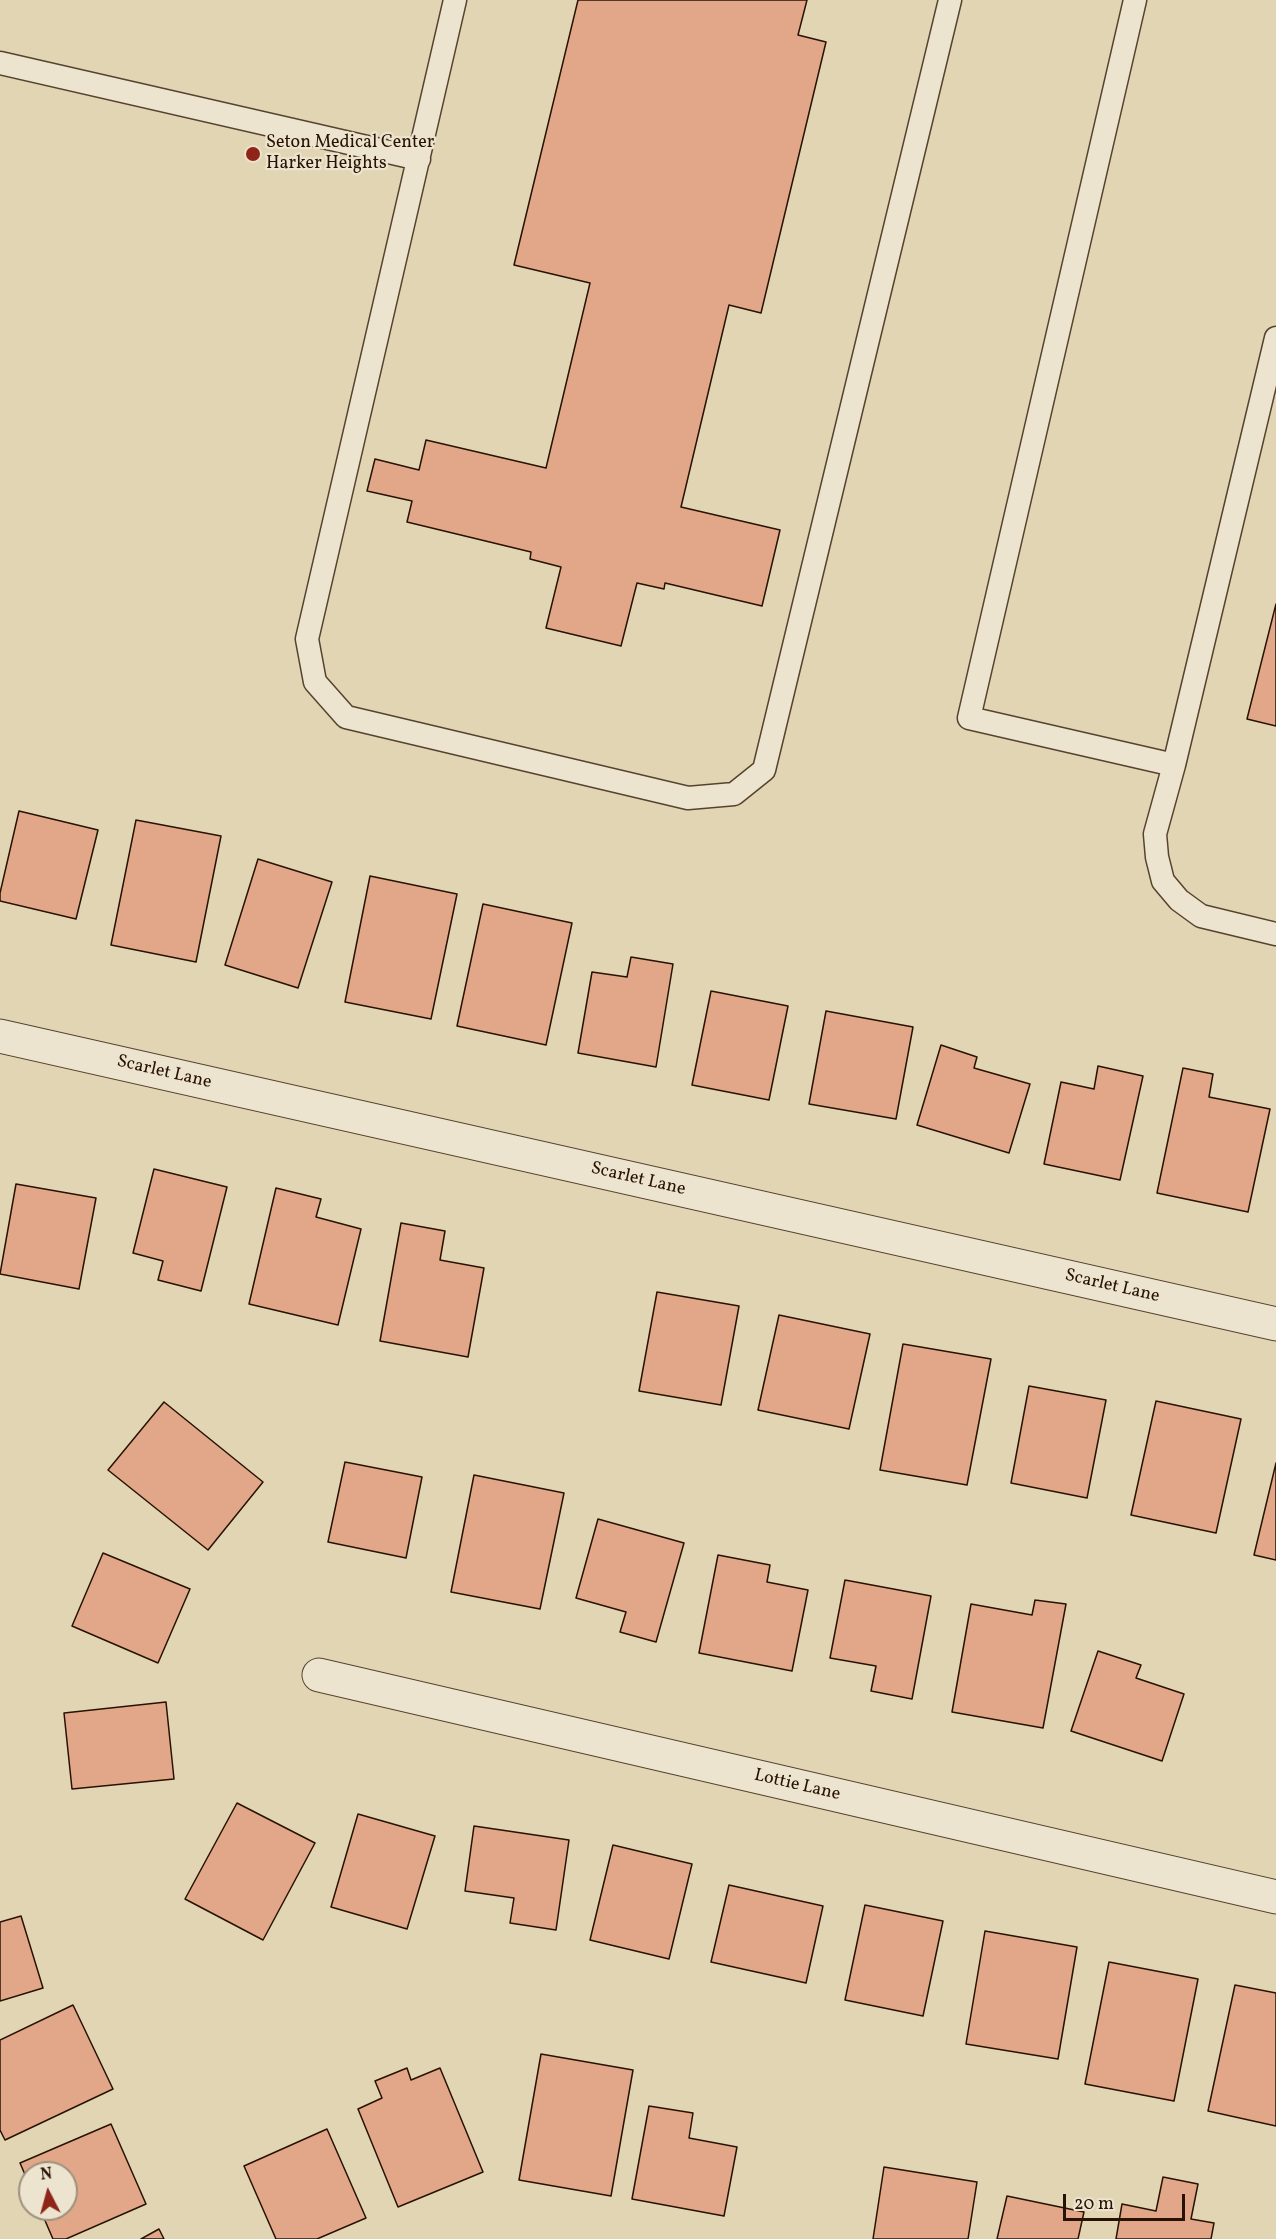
<!DOCTYPE html>
<html>
<head>
<meta charset="utf-8">
<style>
	body { margin:0 }
	#map { position:relative; width:1276px; height:2239px; overflow:hidden; background:#e1d5b4; font-family:Vollkorn,serif }
	canvas { display:block }
	.north { position:absolute; left:18px; top:2161px; width:60px; height:60px; box-sizing:border-box; background:#ece4ce; border:2px solid #9e907d; border-radius:50%; rotate:354deg; font-size:16px; font-weight:700; line-height:24px; text-align:center; color:#281203 }
	.north::after { content:''; display:block; margin:auto; width:21px; height:27px; background:#8f2418; clip-path:polygon(50% 0,100% 100%,50% 72%,0 100%) }
	.scale { position:absolute; left:1063px; top:2194px; width:122px; height:27px; box-sizing:border-box; border:3px solid #281203; border-top:0; padding-left:8px; font-size:18px; line-height:21px; white-space:nowrap; color:#281203; -webkit-text-stroke:4px #ece4ce; paint-order:stroke }
</style>
</head>
<body>
<div id="map">
<canvas width="1276" height="2239"></canvas>
<div class="north">N</div>
<div class="scale">20 m</div>
</div>
<script>
const ctx = document.querySelector('canvas').getContext('2d');
ctx.lineJoin = 'round';
function fillPath(path, color) { ctx.fillStyle = color; ctx.fill(path, 'evenodd'); }
const poly = rows => new Path2D(rows.map(r => 'M' + r).join(''));
function trace(path, color, width, dash) { ctx.strokeStyle = color; ctx.lineWidth = width; ctx.lineCap = dash ? 'butt' : 'round'; ctx.setLineDash(dash || []); ctx.stroke(path); }
function label(font, color, halo, rows, align = 'center') {
  ctx.font = font + ' Vollkorn,serif'; ctx.lineWidth = 4.5; ctx.setLineDash([]); ctx.textBaseline = 'middle'; ctx.strokeStyle = halo; ctx.fillStyle = color; for (const [text, x, y, turn = 0] of rows) {
    ctx.save(); ctx.translate(x, y); ctx.rotate((+turn || 0) * Math.PI / 180); ctx.textAlign = isNaN(turn) ? turn : align; if (halo) ctx.strokeText(text, 0, 0); ctx.fillText(text, 0, 0); ctx.restore();
  }
}
const building = poly([
	[578,0,807,0,798,35,826,42,761,313,729,305,681,507,780,530,762,606,665,583,664,589,637,583,621,646,546,628,561,567,530,559,531,552,407,522,412,501,367,491,375,459,419,470,426,440,546,468,590,283,514,265,578,0],
	[1276,604,1276,726,1247,719,1276,604],
	[19,811,98,830,76,919,0,901,0,893,19,811],
	[136,820,221,836,196,962,111,945,136,820],
	[258,859,332,882,298,988,225,965,258,859],
	[370,876,457,894,431,1019,345,1002,370,876],
	[483,904,572,923,546,1045,457,1026,483,904],
	[631,957,673,964,656,1067,578,1053,592,972,627,977,631,957],
	[711,991,788,1006,769,1100,692,1085,711,991],
	[826,1011,913,1027,896,1119,809,1104,826,1011],
	[941,1045,977,1057,974,1068,1030,1084,1009,1153,917,1125,941,1045],
	[1098,1066,1143,1076,1120,1180,1044,1164,1061,1082,1094,1089,1098,1066],
	[1183,1068,1213,1074,1209,1097,1270,1109,1248,1212,1157,1193,1183,1068],
	[154,1169,227,1187,201,1291,158,1280,163,1261,133,1253,154,1169],
	[16,1184,96,1198,79,1289,0,1274,16,1184],
	[276,1188,321,1199,316,1217,361,1229,338,1325,249,1304,276,1188],
	[401,1223,445,1231,440,1260,484,1268,468,1357,380,1341,401,1223],
	[657,1292,739,1306,721,1405,639,1391,657,1292],
	[779,1315,870,1334,849,1429,758,1410,779,1315],
	[903,1344,991,1359,967,1485,880,1470,903,1344],
	[1029,1386,1106,1400,1087,1498,1011,1483,1029,1386],
	[1156,1401,1241,1419,1216,1533,1131,1515,1156,1401],
	[164,1402,263,1482,208,1550,108,1470,164,1402],
	[345,1462,422,1477,406,1558,328,1542,345,1462],
	[1276,1463,1276,1560,1254,1555,1276,1463],
	[474,1475,564,1493,540,1609,451,1592,474,1475],
	[598,1519,684,1543,656,1642,620,1632,626,1612,576,1598,598,1519],
	[103,1553,190,1589,158,1663,72,1626,103,1553],
	[718,1555,770,1565,767,1582,808,1590,792,1671,699,1653,718,1555],
	[845,1580,931,1596,912,1699,871,1691,876,1666,830,1658,845,1580],
	[1035,1600,1066,1604,1043,1728,952,1712,971,1604,1032,1615,1035,1600],
	[1098,1651,1141,1665,1136,1678,1184,1694,1162,1761,1071,1731,1098,1651],
	[166,1702,174,1779,72,1789,64,1713,166,1702],
	[237,1803,315,1843,263,1940,185,1899,237,1803],
	[358,1814,435,1836,407,1929,331,1907,358,1814],
	[474,1826,569,1840,556,1930,510,1923,514,1898,465,1891,474,1826],
	[613,1845,692,1864,669,1959,590,1940,613,1845],
	[729,1885,823,1906,806,1983,711,1962,729,1885],
	[865,1905,943,1921,923,2016,845,2000,865,1905],
	[21,1916,43,1988,0,2001,0,1922,21,1916],
	[985,1931,1077,1947,1058,2059,966,2044,985,1931],
	[1109,1962,1198,1979,1174,2101,1085,2084,1109,1962],
	[1235,1985,1276,1993,1276,2126,1208,2111,1235,1985],
	[73,2005,113,2089,5,2140,0,2130,0,2040,73,2005],
	[541,2054,633,2070,611,2196,519,2180,541,2054],
	[407,2068,411,2080,440,2068,483,2172,398,2207,358,2109,382,2098,375,2081,407,2068],
	[649,2106,693,2113,689,2138,737,2147,724,2216,632,2199,649,2106],
	[111,2124,146,2204,66,2239,53,2239,40,2209,66,2209,66,2173,30,2173,30,2186,20,2163,111,2124],
	[327,2129,366,2218,317,2239,276,2239,244,2166,327,2129],
	[884,2167,977,2182,968,2239,873,2239,884,2167],
	[1163,2177,1198,2184,1191,2219,1214,2223,1211,2239,1116,2239,1122,2204,1156,2211,1163,2177],
	[1007,2196,1084,2212,1078,2239,997,2239,1007,2196],
	[159,2229,164,2239,141,2239,159,2229]
]);
fillPath(building, '#e2a788');
trace(building, '#281203', 1.5);
const service = poly([
	[455,0,307,639,315,682,346,717,688,798,734,794,764,770,950,0],
	[1135,0,969,718,1174,765],
	[0,63,419,159],
	[1276,338,1174,765,1155,834,1157,857,1163,881,1179,900,1201,916,1276,934]
]);
const minor = poly([
	[0,1036,1276,1324],
	[319,1675,1276,1897]
]);
trace(service, '#56432f', 25);
trace(minor, '#56432f', 35);
trace(service, '#ece4ce', 22);
trace(minor, '#ece4ce', 33);
for (const [x, y, r, color] of [
	[253,154,8,"#8f2418"]
]) { const dot = new Path2D(); dot.arc(x, y, r, 0, 2 * Math.PI); ctx.fillStyle = color; ctx.fill(dot); trace(dot, '#ece4ce', 2); }
label('18px', '#281203', '#ece4ce', [
	["Seton Medical Center",266,144],
	["Harker Heights",266,165]
], 'left');
label('18px', '#281203', '#ece4ce', [
	["Scarlet Lane",164,1073,13],
	["Scarlet Lane",638,1180,13],
	["Scarlet Lane",1112,1287,13],
	["Lottie Lane",797,1786,13]
]);
</script>
</body>
</html>
